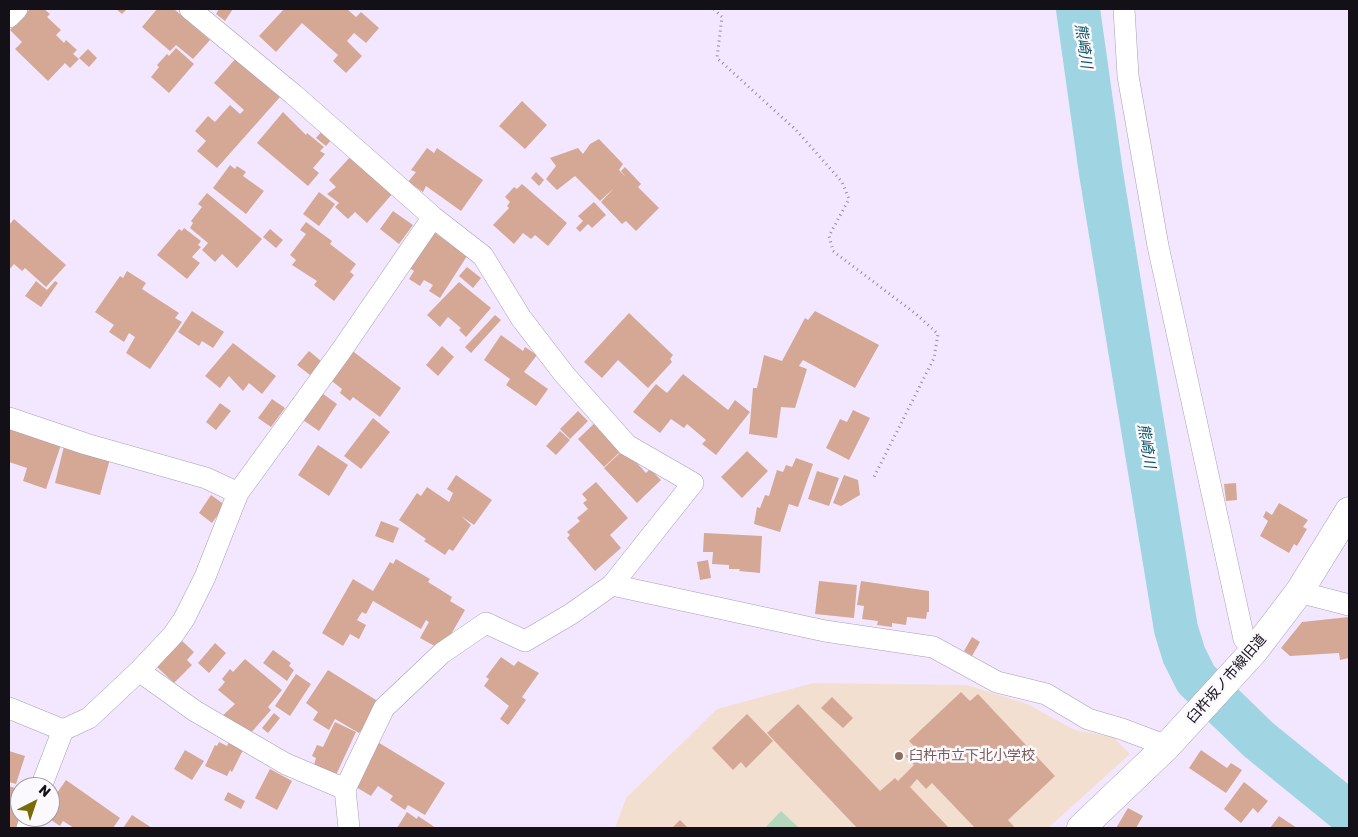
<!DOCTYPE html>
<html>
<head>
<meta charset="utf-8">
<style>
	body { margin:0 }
	#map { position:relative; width:1358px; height:837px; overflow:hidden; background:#f3e7ff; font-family:Rubik,sans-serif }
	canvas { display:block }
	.frame { position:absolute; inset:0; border:10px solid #141018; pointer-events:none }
	.north { position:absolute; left:10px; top:777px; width:50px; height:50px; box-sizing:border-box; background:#fbf9fe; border:1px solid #9f9ca2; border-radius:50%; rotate:41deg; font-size:14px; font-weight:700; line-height:20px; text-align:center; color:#141018 }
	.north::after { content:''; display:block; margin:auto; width:18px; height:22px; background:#796c06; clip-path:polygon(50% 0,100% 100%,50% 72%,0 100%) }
</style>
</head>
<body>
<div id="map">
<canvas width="1358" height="837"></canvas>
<div class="frame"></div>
<div class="north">N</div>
</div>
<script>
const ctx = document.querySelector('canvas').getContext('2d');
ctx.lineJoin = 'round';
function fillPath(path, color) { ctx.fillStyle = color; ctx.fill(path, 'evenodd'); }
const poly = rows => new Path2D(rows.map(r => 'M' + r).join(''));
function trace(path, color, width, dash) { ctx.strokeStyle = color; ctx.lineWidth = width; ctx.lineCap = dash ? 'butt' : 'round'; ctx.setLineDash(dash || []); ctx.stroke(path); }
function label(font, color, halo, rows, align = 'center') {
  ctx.font = font + ' Rubik,"Noto Sans JP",sans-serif'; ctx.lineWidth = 5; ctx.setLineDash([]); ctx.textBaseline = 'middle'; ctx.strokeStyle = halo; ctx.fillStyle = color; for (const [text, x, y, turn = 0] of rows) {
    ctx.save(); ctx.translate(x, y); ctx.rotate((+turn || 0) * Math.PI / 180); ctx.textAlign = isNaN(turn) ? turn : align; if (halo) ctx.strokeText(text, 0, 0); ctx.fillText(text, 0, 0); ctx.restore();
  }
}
fillPath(poly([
	[813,683,967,685,1027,704,1075,730,1113,737,1130,754,1048,828,615,828,626,798,717,709]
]), '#f3dfd0');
fillPath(poly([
	[781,811,799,828,765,828]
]), '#b4d7be');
trace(poly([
	[1078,9,1101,173,1176,629,1184,655,1196,679,1259,740,1349,813]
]), '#9fd4e2', 44);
fillPath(poly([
	[30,9,44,9,50,14,47,17,61,30,56,35,64,43,66,40,77,50,73,54,79,59,70,68,65,63,48,81,15,49,22,42,10,30],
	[116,9,127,9,122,14],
	[157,9,174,9,210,40,193,59,176,45,170,51,142,27],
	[219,9,233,9,225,21,216,14],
	[284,9,347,9,356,17,361,12,379,28,366,43,354,33,347,41,362,56,346,73,333,61,338,55,302,23,276,52,259,36],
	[176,48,194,64,169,93,151,77,159,67,157,65,167,54,169,56],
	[88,49,97,58,89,67,79,58],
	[237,57,280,97,217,168,197,151,206,141,195,131,208,116,215,122,230,105,240,114,244,110,214,83],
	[522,101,547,125,525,149,499,126],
	[283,112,306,135,307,133,324,147,320,151,325,154,313,168,319,173,308,186,257,143],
	[321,132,331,140,326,146,316,138],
	[599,139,623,164,619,170,626,177,621,171,625,167,641,184,638,187,659,208,636,231,626,221,622,224,601,202,614,188,600,201,575,176,557,190,546,179,556,166,550,158,578,148,583,154,590,144],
	[427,148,434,153,437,148,483,180,461,211,426,186,423,192,408,182,416,172,411,170],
	[351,156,393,193,367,223,355,212,348,219,335,207,339,203,327,194,336,187,329,180],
	[230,165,235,169,237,166,246,172,243,176,264,191,246,214,213,188],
	[536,172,544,180,539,186,531,178],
	[522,184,567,223,548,246,535,235,531,239,523,233,514,244,493,225,509,208,507,206,510,202,505,197,514,187,517,189],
	[319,192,335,204,319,226,303,214],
	[207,193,262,239,237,268,222,254,215,262,202,250,208,243,190,228,193,223,191,221,202,207,198,204],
	[594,202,606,215,592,228,588,224,580,232,576,228,583,221,578,216],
	[393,211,413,225,399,244,380,229],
	[14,219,66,265,46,287,25,268,22,271,14,264,9,270,9,225],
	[306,222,332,241,330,244,356,264,350,272,354,275,334,301,314,285,317,281,292,265,296,260,290,255,306,234,300,230],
	[184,228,201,241,198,245,201,247,192,257,200,263,187,279,157,255,179,229,182,231],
	[270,229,283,240,276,248,263,237],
	[431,230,467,256,440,298,429,291,433,285,424,280,420,286,409,279,414,271,408,267],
	[467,267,481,278,473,288,459,276],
	[127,271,146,283,142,289,179,313,175,318,182,322,150,369,126,353,135,337,129,333,124,342,109,332,114,325,95,312,120,276,123,278],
	[36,281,47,290,55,281,58,283,41,307,25,296],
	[459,282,491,308,466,337,459,330,461,328,448,317,440,327,427,315],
	[192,311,224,332,213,348,202,341,199,346,178,332],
	[815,311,879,345,855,388,803,360,799,366,807,369,795,408,781,407,777,438,749,434,753,388,757,388,764,355,782,361,805,318,808,320],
	[629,313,673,355,670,359,672,362,648,388,618,360,602,378,584,362],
	[495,315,501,320,471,353,465,347],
	[501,335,523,351,525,347,537,355,524,372,548,389,536,406,506,385,510,379,484,360],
	[233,343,276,376,262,394,249,383,243,391,229,376,220,388,205,376],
	[442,346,454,357,438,376,426,365],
	[350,349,401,388,380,417,353,397,350,401,340,393,342,389,328,378],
	[309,351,321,361,310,375,297,365],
	[683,374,728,410,735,400,750,412,716,455,702,444,706,440,687,424,684,428,671,419,660,433,633,412,656,384,667,393],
	[319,391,337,404,319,431,300,418],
	[272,399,285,408,271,427,258,418],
	[220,403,231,411,216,430,206,422],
	[853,410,870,418,849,460,826,448,840,419,847,422],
	[578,411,588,421,570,439,560,429],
	[373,418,390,432,361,469,344,456],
	[600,418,624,448,604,467,578,439],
	[9,427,61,445,46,489,23,481,27,468,9,462],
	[560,431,570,440,556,455,546,446],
	[318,445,348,465,329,496,298,475],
	[64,446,110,459,100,495,55,483],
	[624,449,646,473,650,469,661,480,637,503,604,468],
	[747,451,768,471,742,498,721,477],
	[796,458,813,464,798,507,789,504,780,532,754,524,757,507,760,508,765,495,769,496,777,470,783,472,786,465,792,467],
	[817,471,839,478,829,506,808,499],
	[456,475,492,500,474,525,461,516,471,525,453,551,449,549,445,555,424,541,426,539,399,520,417,493,421,496,427,487,449,502,453,493,447,489],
	[844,475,858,480,860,495,841,506,833,503],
	[596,482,628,518,610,535,621,548,595,571,567,538,570,535,567,532,580,521,577,518,588,509,583,503,587,500,582,494],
	[1236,483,1237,500,1226,501,1224,484],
	[211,495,225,505,212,523,199,513],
	[1279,503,1308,520,1303,527,1307,529,1297,546,1294,544,1289,553,1260,536,1268,521,1263,517,1266,511,1272,515],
	[381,521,399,528,393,543,375,536],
	[704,533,762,536,760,573,739,571,740,569,729,569,729,565,712,564,713,552,703,552],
	[396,559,430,579,428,582,452,597,450,601,465,610,442,650,420,638,429,622,426,620,421,629,373,601,366,614,362,612,357,620,366,625,359,639,350,634,343,646,322,633,353,579,373,591,390,562,393,564],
	[708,560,711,578,700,580,697,562],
	[819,581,857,585,854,618,815,614],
	[861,581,929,591,929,612,927,612,926,619,907,617,906,625,892,623,892,627,877,625,878,621,862,619,864,606,857,605],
	[1349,617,1349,658,1340,660,1339,653,1290,656,1281,648,1302,622],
	[972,637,980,642,972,656,964,651],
	[181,640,194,652,187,660,192,665,174,683,156,666],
	[215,643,226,653,209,673,198,663],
	[273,650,291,663,289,666,294,670,287,681,263,663],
	[501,657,514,666,518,661,539,673,522,697,526,700,508,725,500,719,509,706,484,686,489,679,486,677],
	[245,659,282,690,268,707,271,710,249,735,221,717,235,704,218,690,225,682,222,679,230,669,233,672],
	[328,670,384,705,359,733,335,719,329,730,313,720,318,712,306,703],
	[296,674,311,684,290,716,275,706],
	[961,692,970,701,978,694,1055,776,1008,820,1015,828,975,828,932,783,926,789,917,779,910,787,949,828,857,828,767,733,798,704,880,791,895,778,898,781,914,765,906,756,916,748,909,741],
	[832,697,853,718,843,728,821,708],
	[274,713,280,718,268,733,262,728],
	[747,714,773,741,746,768,741,762,733,770,712,748],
	[335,722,356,732,336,775,314,765,316,758,312,756,317,745,323,747],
	[230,740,244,748,232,772,230,770,227,776,205,766,215,745,217,746,219,742,227,746],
	[376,741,445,783,425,815,408,805,405,810,390,800,393,796,378,786,371,796,356,787],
	[185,750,204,761,192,780,174,769],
	[1201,750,1227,768,1231,763,1242,770,1226,793,1189,768],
	[9,751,25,756,16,784,9,782],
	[270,769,292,781,277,810,255,798],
	[66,780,120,818,113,828,74,828,63,821,60,826,48,818,50,803],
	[1244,782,1268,801,1258,813,1253,808,1241,823,1224,809],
	[9,786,20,790,15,810,20,811,18,828,9,828],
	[228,792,245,801,241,809,224,800],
	[1128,808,1143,816,1136,828,1116,828],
	[407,812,417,819,418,816,436,828,397,828],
	[132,815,152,828,123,828],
	[1279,816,1297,828,1270,828],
	[680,820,688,828,672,828]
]), '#d4a895');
const street = poly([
	[190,9,293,94,433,217,483,256,521,318,564,374,627,445,693,483,612,585,571,614,525,641,486,623,442,653,384,708,345,789,349,828],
	[1124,9,1128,76,1158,246,1244,639,1254,651],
	[9,17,17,9],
	[9,418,86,444,206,478,238,493],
	[612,585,825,631,933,647,997,682,1046,694,1088,719,1122,729,1167,746],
	[1299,592,1349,605],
	[139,671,195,711,286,764,345,789],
	[9,708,63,730],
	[41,787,63,730,89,718,139,671,173,635,184,619,205,577,238,493,341,351,433,217],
	[27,828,31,817]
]);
const secondary = poly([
	[1081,828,1167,746,1254,651,1299,592,1349,511]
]);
trace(street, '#a99eb4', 22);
trace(secondary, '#a99eb4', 29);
trace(poly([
	[714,9,722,17,717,58,796,130,842,182,849,199,829,236,833,251,916,314,938,334,934,358,873,479]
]), '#938b9c', 3, [1, 4]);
trace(street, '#fff', 21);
trace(secondary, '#fff', 28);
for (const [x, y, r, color] of [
	[899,756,5,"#8d6e63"]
]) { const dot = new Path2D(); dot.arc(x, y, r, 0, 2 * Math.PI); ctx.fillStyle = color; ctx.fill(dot); trace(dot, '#fbf9fe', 2); }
label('14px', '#141018', '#fbf9fe', [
	["臼杵坂ノ市線旧道",1227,679,-49]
]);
label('14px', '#785e54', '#fbf9fe', [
	["臼杵市立下北小学校",909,756]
], 'left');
label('italic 15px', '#0a5564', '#fbf9fe', [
	["熊崎川",1083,46,82],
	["熊崎川",1146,446,81]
]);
</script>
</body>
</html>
